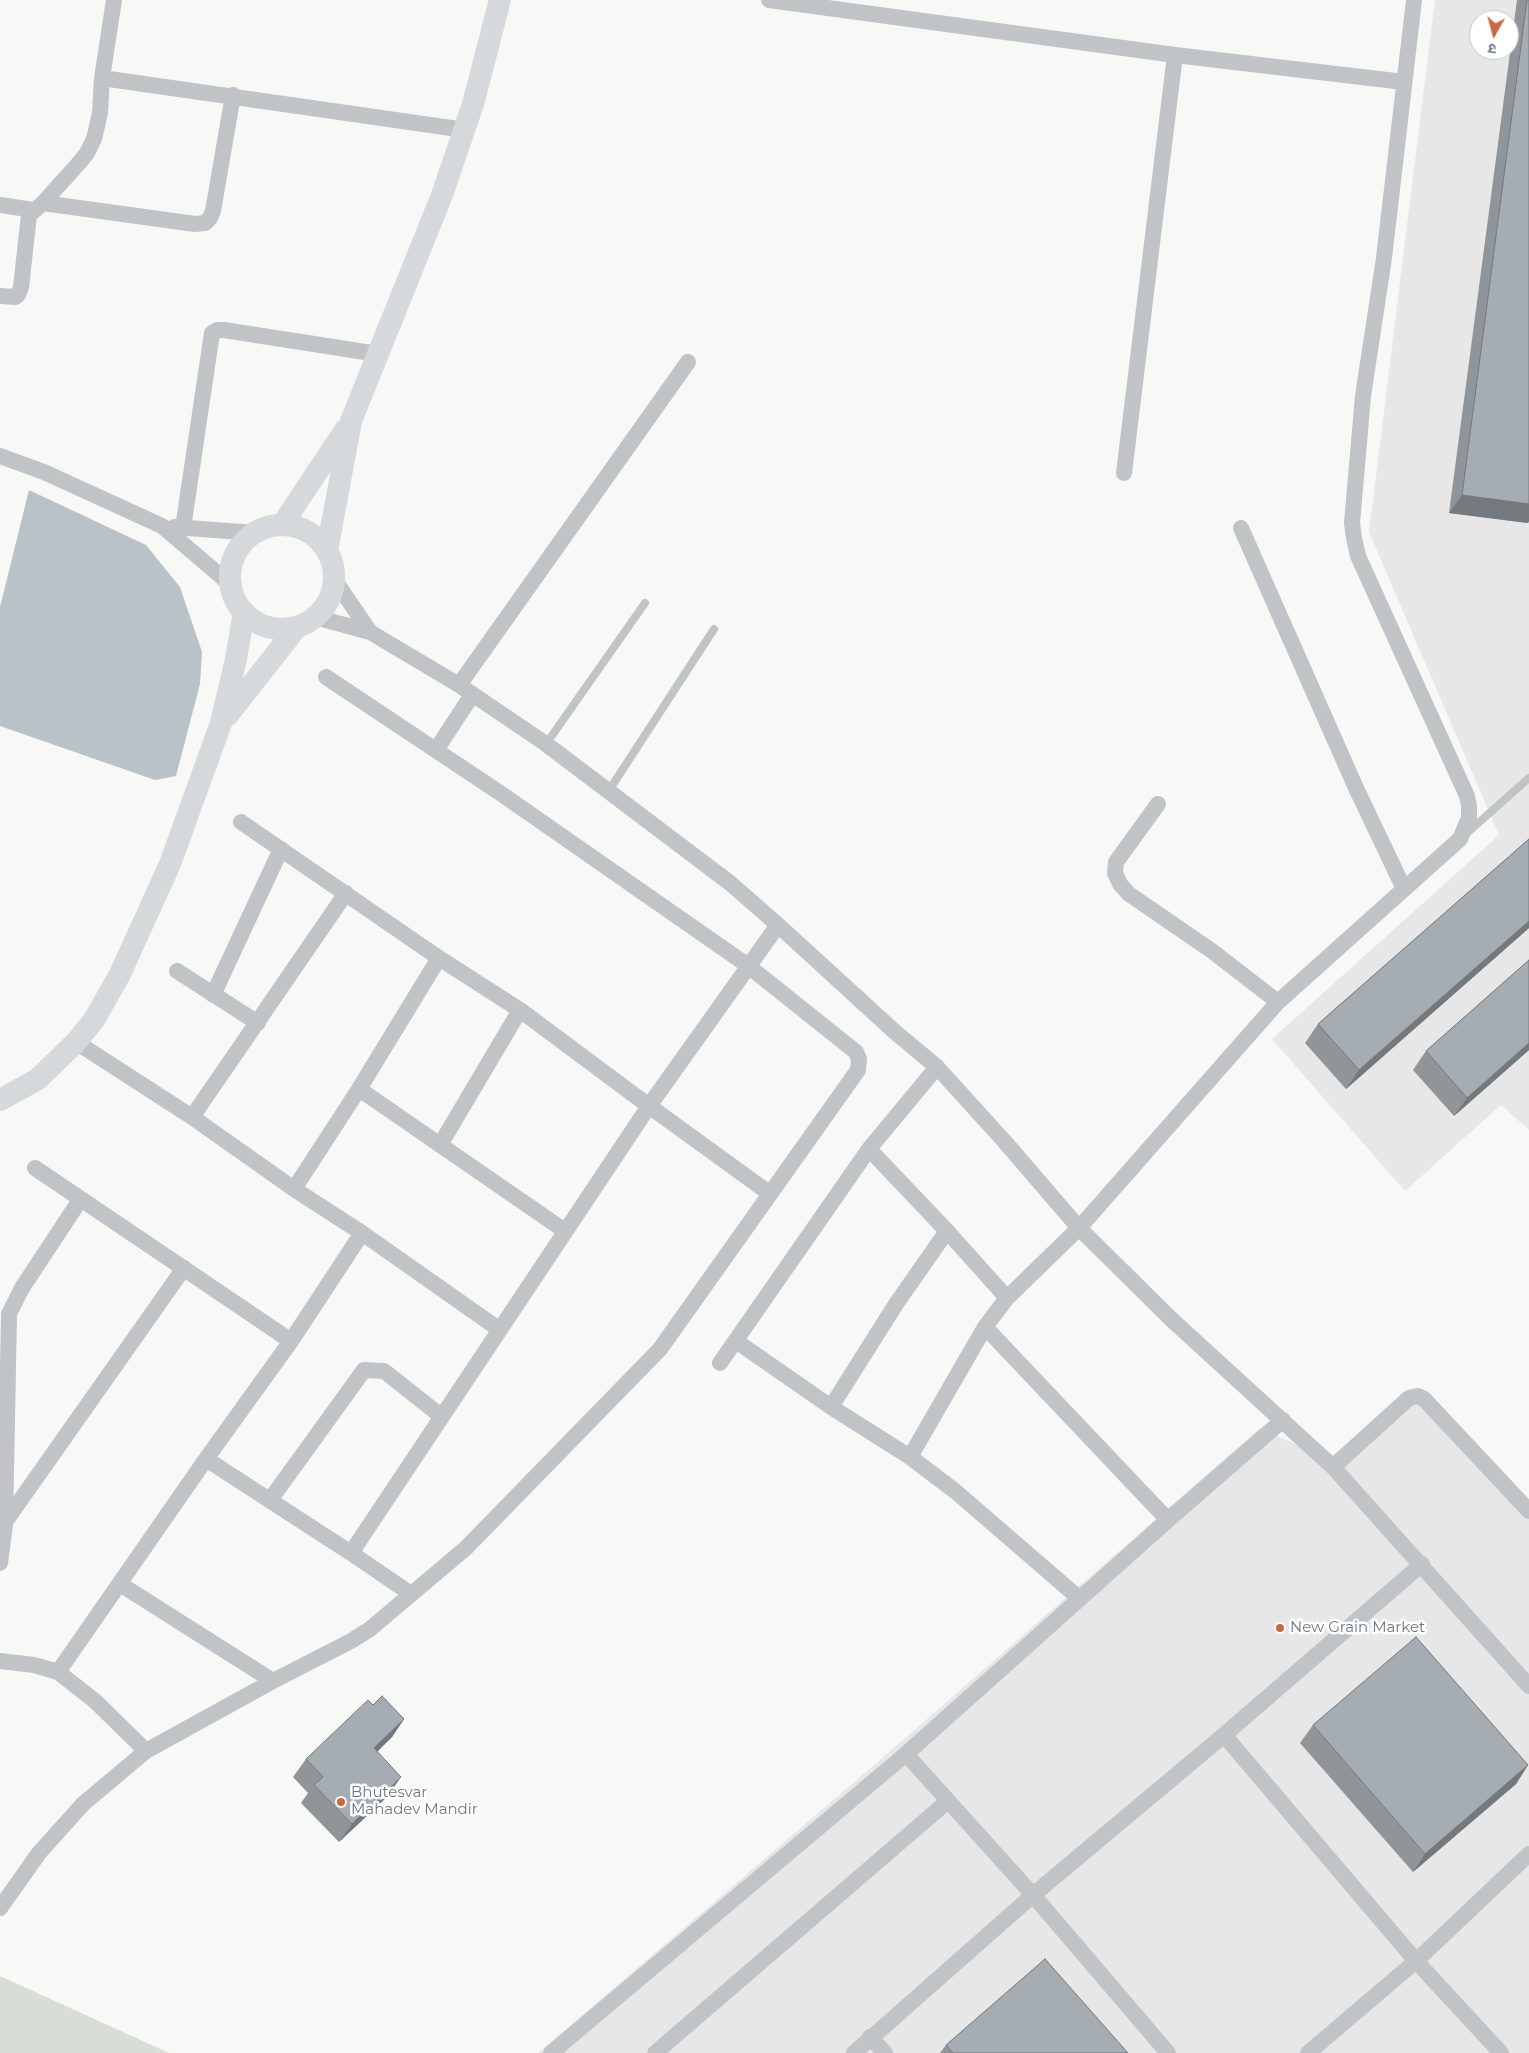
<!DOCTYPE html>
<html>
<head>
<meta charset="utf-8">
<style>
	body { margin:0 }
	#map { position:relative; width:1529px; height:2053px; overflow:hidden; background:#f8f8f6; font-family:Montserrat,"Noto Sans Devanagari",sans-serif }
	canvas { display:block }
	.north { position:absolute; left:1469px; top:10px; width:50px; height:50px; box-sizing:border-box; background:#fff; border:1px solid #c4c9cd; border-radius:50%; rotate:187deg; font-size:14px; font-weight:700; line-height:20px; text-align:center; color:#6b7883 }
	.north::after { content:''; display:block; margin:auto; width:18px; height:22px; background:#cd6742; clip-path:polygon(50% 0,100% 100%,50% 72%,0 100%) }
</style>
</head>
<body>
<div id="map">
<canvas width="1529" height="2053"></canvas>
<div class="north">उ</div>
</div>
<script>
const ctx = document.querySelector('canvas').getContext('2d');
ctx.lineJoin = 'round';
function fillPath(path, color) { ctx.fillStyle = color; ctx.fill(path, 'evenodd'); }
const poly = rows => new Path2D(rows.map(r => 'M' + r).join(''));
function trace(path, color, width, dash) { ctx.strokeStyle = color; ctx.lineWidth = width; ctx.lineCap = dash ? 'butt' : 'round'; ctx.setLineDash(dash || []); ctx.stroke(path); }
function label(font, color, halo, rows, align = 'center') {
  ctx.font = font + ' Montserrat,sans-serif'; ctx.lineWidth = 5; ctx.setLineDash([]); ctx.textBaseline = 'middle'; ctx.strokeStyle = halo; ctx.fillStyle = color; for (const [text, x, y, turn = 0] of rows) {
    ctx.save(); ctx.translate(x, y); ctx.rotate((+turn || 0) * Math.PI / 180); ctx.textAlign = isNaN(turn) ? turn : align; if (halo) ctx.strokeText(text, 0, 0); ctx.fillText(text, 0, 0); ctx.restore();
  }
}
fillPath(poly([
	[1435,0,1529,0,1529,1130,1501,1105,1405,1191,1272,1039,1499,835,1369,532],
	[1479,20,1509,20,1509,50,1479,50],
	[1417,1387,1529,1508,1529,2053,538,2053,895,1747,1260,1428,1328,1459]
]), '#e6e7e6');
fillPath(poly([
	[0,1976,169,2053,0,2053]
]), '#d8ddd6');
fillPath(poly([
	[29,490,146,545,180,587,202,652,200,684,176,776,155,780,0,726,0,607]
]), '#b9c2c6');
trace(poly([
	[546,744,645,603],
	[608,792,714,629],
	[1467,833,1529,778]
]), '#c0c4c7', 8);
trace(poly([
	[769,0,1175,55,1404,82],
	[102,78,465,130],
	[43,203,195,224,205,223,210,218,213,211,233,95],
	[0,205,33,210],
	[0,296,15,297,18,295,21,287,29,215,43,203,79,163,87,153,94,139,100,113,102,78,114,0],
	[0,456,44,472,162,526,230,584],
	[1124,473,1175,55],
	[174,527,255,533],
	[183,528,212,333,217,330,224,330,378,354],
	[1241,528,1356,788,1404,889],
	[334,579,370,632],
	[315,617,370,632,459,685,546,744,730,883,778,925,895,1032,937,1067,1005,1142,1079,1228,1171,1319,1333,1467,1529,1686],
	[459,685,688,362],
	[436,750,472,695],
	[1158,804,1116,862,1115,873,1120,884,1129,894,1212,951,1278,1002],
	[241,822,439,958,520,1010,649,1106,769,1193],
	[177,971,258,1023],
	[213,995,281,849],
	[76,1042,192,1117,294,1189,362,1233,500,1330],
	[359,1089,565,1231],
	[192,1117,346,893],
	[440,1145,520,1010],
	[869,1149,947,1231,1007,1298],
	[35,1168,291,1341],
	[294,1189,359,1089,439,958],
	[985,1327,1168,1520],
	[736,1341,831,1407,910,1457,955,1491,1080,1599],
	[720,1363,869,1149,937,1067],
	[831,1407,896,1304,947,1231],
	[910,1457,985,1327,1007,1298,1079,1228,1278,1002,1460,839,1469,818,1469,806,1467,796,1358,556,1354,538,1352,523,1363,396,1384,258,1414,0],
	[206,1459,351,1553,411,1594],
	[1333,1467,1409,1398,1418,1396,1424,1399,1529,1511],
	[270,1500,364,1370,384,1371,441,1416],
	[3,1525,184,1268],
	[351,1553,649,1106,778,925],
	[0,1563,5,1525,9,1314,22,1288,80,1200],
	[120,1584,273,1681],
	[0,1661,34,1665,58,1672,95,1701,146,1751],
	[58,1672,206,1459,291,1341,362,1233],
	[1224,1735,1416,1961,1501,2053],
	[906,1754,1033,1895,1168,2053],
	[0,1908,39,1853,83,1804,146,1751,273,1681,351,1641,370,1629,466,1548,660,1349,858,1070,859,1059,856,1052,747,965,503,795,326,677],
	[870,2037,885,2053],
	[551,2053,906,1754,1168,1520,1283,1420],
	[655,2053,948,1801],
	[854,2053,1033,1895,1224,1735,1422,1564],
	[1308,2053,1416,1961,1529,1854]
]), '#c0c4c7', 16);
trace(poly([
	[282,525,345,430],
	'230 577a52 52 0 1 1 104 0a52 52 0 1 1-104 0Z',
	[327,551,351,421,442,195,473,104,500,0],
	[227,716,297,627],
	[0,1100,38,1079,76,1042,94,1020,120,974,170,864,221,723,236,659,244,612]
]), '#d5d9dc', 22);
fillPath(poly([
	[1517,0,1529,0,1529,521,1528,523,1449,513],
	[1529,839,1529,928,1346,1089,1305,1043,1318,1024],
	[1529,960,1529,1050,1454,1116,1413,1070,1426,1051],
	[373,1705,404,1719,392,1737,377,1752,388,1796,339,1842,301,1803,308,1793,293,1777,306,1759],
	[1313,1725,1528,1765,1516,1784,1413,1872,1300,1743],
	[946,2045,1128,2053,940,2053]
]), '#8f9599');
fillPath(poly([
	[1462,495,1529,504,1529,521,1528,523,1449,513],
	[1529,921,1529,928,1346,1089,1359,1070],
	[1529,1043,1529,1050,1454,1116,1467,1098],
	[404,1719,392,1737,361,1767,374,1748],
	[1528,1765,1516,1784,1413,1872,1425,1854],
	[401,1777,388,1796,339,1842,352,1824]
]), '#74797d');
const building = poly([
	[1527,0,1529,0,1529,504,1462,495,1527,0],
	[1529,839,1529,921,1359,1070,1318,1024,1529,839],
	[1529,960,1529,1043,1467,1098,1426,1051,1529,960],
	[1416,1637,1528,1765,1425,1854,1313,1725,1416,1637],
	[382,1696,404,1719,374,1748,401,1777,352,1824,314,1785,323,1777,306,1759,368,1700,373,1705,382,1696],
	[1045,1959,1128,2053,953,2053,946,2045,1045,1959]
]);
fillPath(building, '#a6adb2');
trace(building, '#74797d', 1);
for (const [x, y, r, color] of [
	[1280,1628,5,"#cd6742"],
	[341,1802,5,"#cd6742"]
]) { const dot = new Path2D(); dot.arc(x, y, r, 0, 2 * Math.PI); ctx.fillStyle = color; ctx.fill(dot); trace(dot, '#fff', 2); }
label('15px', '#6b7883', '#fff', [
	["New Grain Market",1290,1628],
	["Bhutesvar",351,1793],
	["Mahadev Mandir",351,1810]
], 'left');
</script>
</body>
</html>
